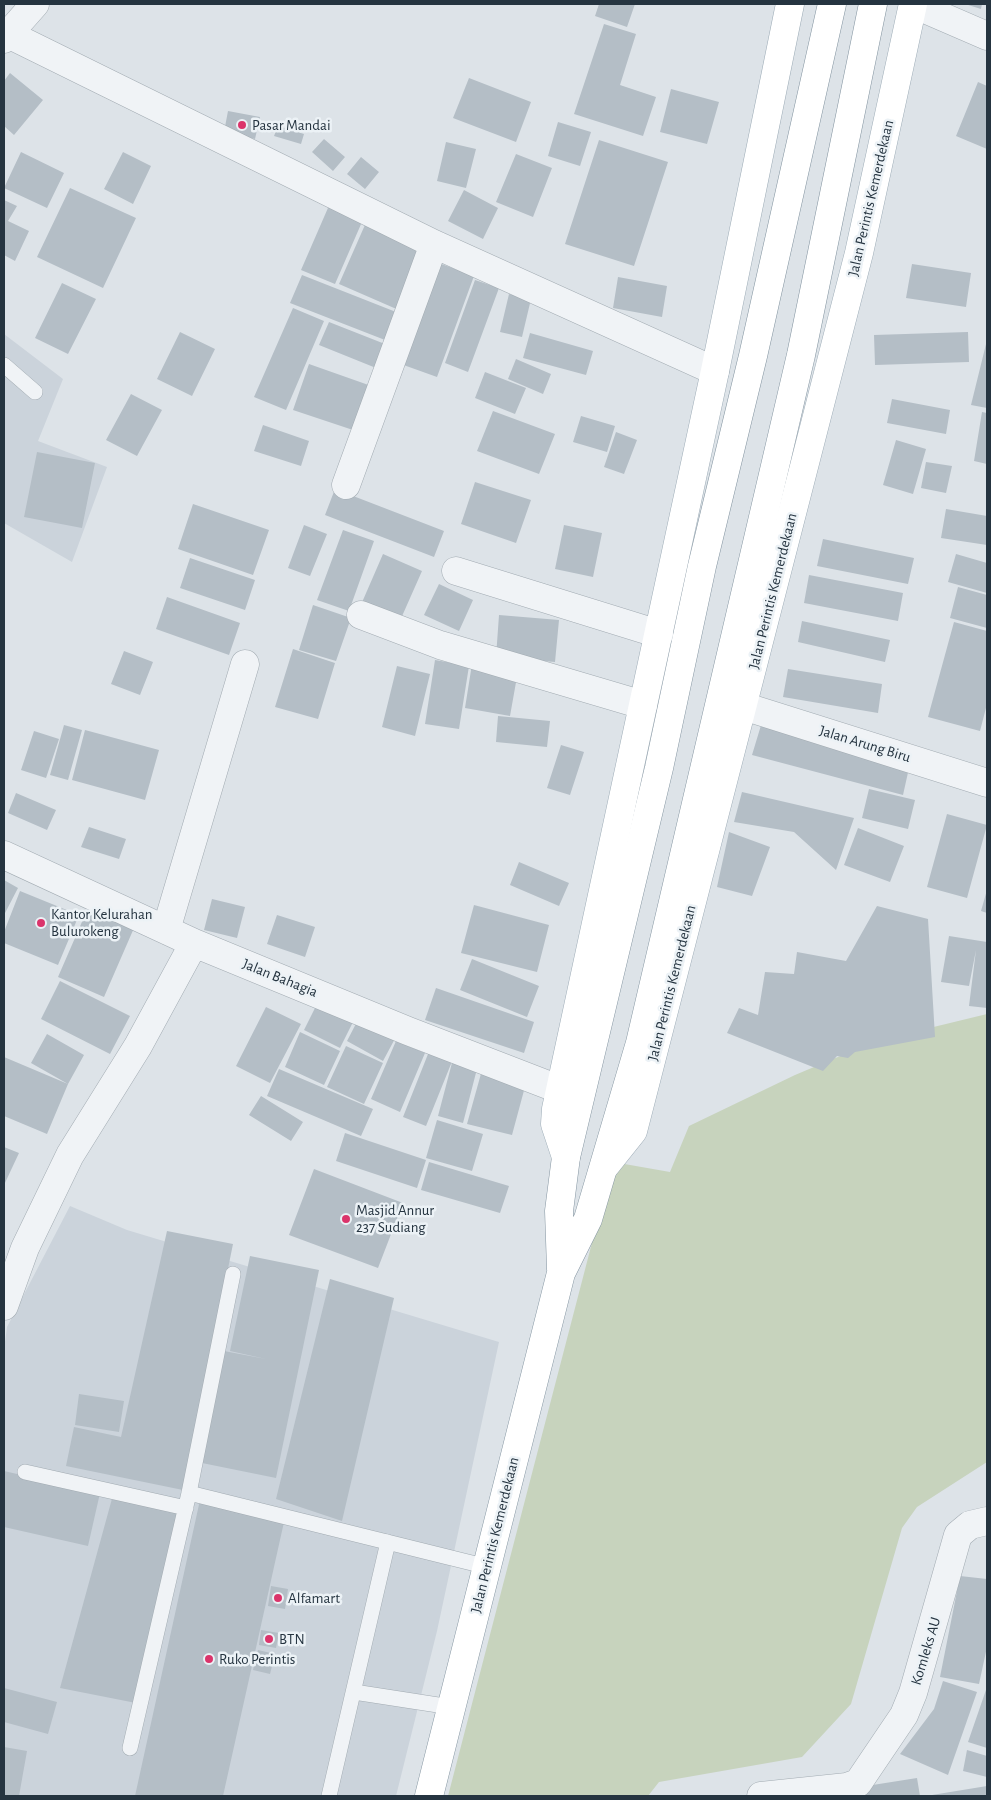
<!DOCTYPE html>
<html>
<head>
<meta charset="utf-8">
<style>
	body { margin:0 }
	#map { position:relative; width:991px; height:1800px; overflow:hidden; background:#dde3e8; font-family:"Alegreya Sans",sans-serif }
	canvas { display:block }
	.frame { position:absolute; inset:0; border:5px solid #253440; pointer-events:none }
</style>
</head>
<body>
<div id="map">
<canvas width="991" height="1800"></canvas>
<div class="frame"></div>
</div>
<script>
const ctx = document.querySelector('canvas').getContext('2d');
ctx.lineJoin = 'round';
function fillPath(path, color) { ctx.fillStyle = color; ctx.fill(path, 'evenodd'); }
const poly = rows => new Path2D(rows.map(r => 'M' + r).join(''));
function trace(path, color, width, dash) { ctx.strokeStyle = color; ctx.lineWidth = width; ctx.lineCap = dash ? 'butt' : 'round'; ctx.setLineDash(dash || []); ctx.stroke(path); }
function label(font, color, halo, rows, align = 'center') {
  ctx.font = font + ' "Alegreya Sans",sans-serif'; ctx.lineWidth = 5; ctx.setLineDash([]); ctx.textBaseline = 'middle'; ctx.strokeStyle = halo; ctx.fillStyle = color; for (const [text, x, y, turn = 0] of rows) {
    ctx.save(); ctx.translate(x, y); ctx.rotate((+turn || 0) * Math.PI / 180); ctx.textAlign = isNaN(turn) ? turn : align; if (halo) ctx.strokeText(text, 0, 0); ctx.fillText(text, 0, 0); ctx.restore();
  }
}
fillPath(poly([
	[4,334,63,379,38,441,107,467,72,562,4,523],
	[70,1206,127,1230,499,1342,437,1631,396,1796,4,1796,4,1349,7,1327]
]), '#cbd3db');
fillPath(poly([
	[987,1014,987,1462,917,1507,902,1528,851,1704,802,1757,659,1782,648,1796,448,1796,613,1162,670,1172,689,1126,795,1075,876,1041]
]), '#c7d3bd');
fillPath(poly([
	[599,4,635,4,627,27,595,16],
	[965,4,982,4,981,9],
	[604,24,636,34,620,85,656,97,643,136,574,114],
	[10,73,43,100,14,135,4,126,4,81],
	[469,78,531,102,516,142,453,118],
	[978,82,987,86,987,149,956,136],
	[671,89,719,102,707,144,660,132],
	[228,111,260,117,255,139,224,132],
	[558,122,591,132,580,166,548,156],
	[278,126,304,134,301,144,274,136],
	[324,139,345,157,333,171,312,152],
	[599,140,668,162,634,266,565,244],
	[446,142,476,149,466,188,437,181],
	[21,152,64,173,47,208,4,188],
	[123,152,151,166,133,204,104,189],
	[516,154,552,168,533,217,496,202],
	[361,157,379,172,365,189,347,174],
	[70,188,136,218,103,288,37,257],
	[464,190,498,208,483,239,448,221],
	[4,200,17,206,8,221,29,231,15,261,4,255],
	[331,201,365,215,335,284,301,270],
	[368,218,430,245,401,311,339,284],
	[436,262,474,276,437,377,398,363],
	[912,264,971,273,966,307,906,298],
	[302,275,396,312,385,340,290,303],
	[618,277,667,286,662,317,613,308],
	[475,280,499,288,468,372,445,363],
	[62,283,96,299,68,354,35,338],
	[509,294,531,299,522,337,500,332],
	[293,308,324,321,286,410,254,397],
	[329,322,390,346,381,370,319,345],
	[180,332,215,349,192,396,157,379],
	[968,332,969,362,875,365,874,335],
	[530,333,593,351,586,375,523,358],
	[987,340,987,408,971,405],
	[516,359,551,374,543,394,508,379],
	[309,364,377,388,362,433,293,410],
	[485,372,526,388,515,414,475,398],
	[131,394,162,410,137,456,106,440],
	[892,399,950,410,946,434,887,423],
	[493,411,555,434,539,474,477,451],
	[982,412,987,413,987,464,974,461],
	[581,416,615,426,607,452,573,442],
	[263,425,309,441,301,466,254,451],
	[616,432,637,440,624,474,604,467],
	[896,440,926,449,913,494,883,485],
	[37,452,95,463,82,528,24,517],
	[926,462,952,466,946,493,921,488],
	[475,482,531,500,516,543,461,524],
	[335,489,444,531,434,557,325,515],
	[193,504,269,530,253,575,178,549],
	[946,509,987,516,987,545,941,538],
	[304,525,327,534,310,576,288,568],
	[564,525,602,533,593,577,555,569],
	[343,530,374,541,349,611,317,600],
	[823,539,914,558,908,584,817,566],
	[383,554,422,571,399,623,360,607],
	[956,554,987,563,987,593,948,582],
	[190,558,255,580,245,610,180,588],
	[809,575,903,593,898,621,804,603],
	[439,584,473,600,459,631,424,615],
	[958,587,987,595,987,628,950,618],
	[167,597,240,623,229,655,156,629],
	[313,605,351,618,336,661,299,650],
	[499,615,559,620,555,662,496,657],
	[802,621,890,640,885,662,798,642],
	[954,622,987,631,987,704,980,731,928,717],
	[293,649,335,663,318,719,275,707],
	[124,651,153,662,140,695,111,684],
	[435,660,469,666,459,729,425,724],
	[472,664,518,671,510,716,465,708],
	[397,666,430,674,415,736,382,727],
	[788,669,882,684,878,713,783,697],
	[498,716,550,721,547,747,496,742],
	[762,722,911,759,903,795,752,755],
	[64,725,82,730,68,780,50,775],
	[85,730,159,750,145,800,72,780],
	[34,731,59,739,46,778,21,770],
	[561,745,584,752,570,795,547,788],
	[869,789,915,800,908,829,862,818],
	[742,792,854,818,836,870,794,832,734,822],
	[16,793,56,810,47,830,8,813],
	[947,814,987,825,967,898,927,887],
	[89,827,126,839,119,859,81,847],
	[858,828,904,846,890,882,844,865],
	[729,832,770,847,752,896,717,887],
	[519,862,569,883,559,906,510,885],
	[4,880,18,888,4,915],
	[987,890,987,913,981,911],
	[20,891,79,915,58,965,4,943,4,932],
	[212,899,245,907,237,938,204,930],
	[474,905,549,925,537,972,461,953],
	[877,906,928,919,935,1037,855,1052,848,1058,837,1056,823,1071,727,1033,739,1008,758,1015,765,972,794,974,797,952,846,961],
	[88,908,134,928,104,997,58,977],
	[277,915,315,927,305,957,267,944],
	[949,936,987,942,987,1008,969,1006,976,950,969,986,941,982],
	[472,959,539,986,527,1017,460,990],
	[60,981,130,1016,110,1054,41,1019],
	[436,988,534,1022,524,1053,425,1020],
	[320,998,356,1016,340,1048,304,1030],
	[266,1007,301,1024,270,1083,236,1066],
	[361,1014,398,1033,383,1061,347,1041],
	[300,1032,340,1051,324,1085,285,1067],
	[47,1034,84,1055,68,1084,47,1134,4,1116,4,1057,68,1084,31,1063],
	[396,1041,425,1053,400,1112,371,1099],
	[346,1046,383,1063,364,1104,327,1087],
	[430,1049,478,1065,463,1123,438,1116,453,1059,426,1126,403,1117],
	[279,1069,373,1109,361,1136,267,1096],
	[482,1070,526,1083,512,1135,467,1124],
	[261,1096,303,1122,291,1141,249,1115],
	[437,1120,483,1134,472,1171,426,1158],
	[345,1133,426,1160,417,1188,336,1161],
	[4,1147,19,1153,4,1185],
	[429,1162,509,1186,500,1213,421,1190],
	[314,1169,403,1203,378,1268,289,1235],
	[167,1231,233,1244,183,1490,66,1466,74,1427,121,1437],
	[250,1256,319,1270,276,1478,202,1463,224,1351,266,1359,230,1351],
	[330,1279,394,1298,342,1521,276,1499],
	[79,1394,124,1401,119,1432,75,1425],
	[4,1471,100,1493,88,1546,4,1527],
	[113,1495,179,1510,136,1703,60,1688],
	[200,1500,284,1522,223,1796,135,1796],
	[960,1576,987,1579,987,1647,979,1684,940,1677],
	[271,1586,288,1589,285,1609,268,1606],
	[261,1630,279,1633,276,1648,259,1645],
	[258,1650,275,1654,270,1674,253,1670],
	[943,1681,977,1692,948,1775,900,1754,934,1709],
	[987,1687,987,1748,968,1742],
	[4,1688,57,1702,48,1734,4,1722],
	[4,1747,27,1751,19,1796,4,1796],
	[967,1750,987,1756,987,1777,963,1771],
	[917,1778,920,1796,862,1796,860,1787],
	[987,1786,987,1796,932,1796,932,1795]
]), '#b4bec6');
const service = poly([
	[4,365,35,392],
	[25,1472,186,1508],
	[189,1493,488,1567],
	[354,1692,451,1707],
	[130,1748,189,1493,233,1274],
	[329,1796,388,1542]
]);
const minor = poly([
	[913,4,987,36],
	[8,34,434,244,715,371],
	[346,485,434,244],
	[456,571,659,634],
	[361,615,440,645,643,705],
	[743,706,987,783],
	[4,855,194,943,408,1031,561,1090],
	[166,930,245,664],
	[4,1306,25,1248,70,1155,138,1046,194,943],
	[761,1796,847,1787,858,1783,904,1715,913,1693,958,1535,970,1525,987,1521]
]);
const tertiary = poly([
	[4,39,35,4]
]);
const primary = poly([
	[566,1157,555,1124,556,1109,715,371,790,4],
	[605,1166,633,1131,859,253,913,4]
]);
const trunk = poly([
	[561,1269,559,1211,566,1157,659,768,702,566,753,356,832,4],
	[429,1796,561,1273,588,1219,640,1043,801,355,873,4]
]);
trace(service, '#a2abb2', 16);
trace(minor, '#a2abb2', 29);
trace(tertiary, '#a2abb2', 29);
trace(primary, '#9baab5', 29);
trace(trunk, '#8394a0', 29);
trace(service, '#f0f3f6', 15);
trace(minor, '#f0f3f6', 28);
trace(tertiary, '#f0f3f6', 28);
trace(primary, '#fff', 28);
trace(trunk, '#fff', 28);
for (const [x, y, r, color] of [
	[242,125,5,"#db346b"],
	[41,923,5,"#db346b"],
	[346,1219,5,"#db346b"],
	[278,1598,5,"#db346b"],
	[269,1639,5,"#db346b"],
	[209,1659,5,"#db346b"]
]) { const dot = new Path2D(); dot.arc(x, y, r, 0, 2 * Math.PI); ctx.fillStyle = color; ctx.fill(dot); trace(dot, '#ecf2f6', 2); }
label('15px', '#253440', '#ecf2f6', [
	["Pasar Mandai",252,125],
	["Kantor Kelurahan",51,914],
	["Bulurokeng",51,931],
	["Masjid Annur",356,1210],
	["237 Sudiang",356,1227],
	["Alfamart",288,1598],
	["BTN",279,1639],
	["Ruko Perintis",219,1659]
], 'left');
label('15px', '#253440', '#ecf2f6', [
	["Jalan Perintis Kemerdekaan",871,198,-77],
	["Jalan Perintis Kemerdekaan",773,591,-76],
	["Jalan Arung Biru",865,744,17],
	["Jalan Bahagia",280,978,22],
	["Jalan Perintis Kemerdekaan",672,983,-76],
	["Jalan Perintis Kemerdekaan",495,1535,-76],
	["Komleks AU",926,1651,-73]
]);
</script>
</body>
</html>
